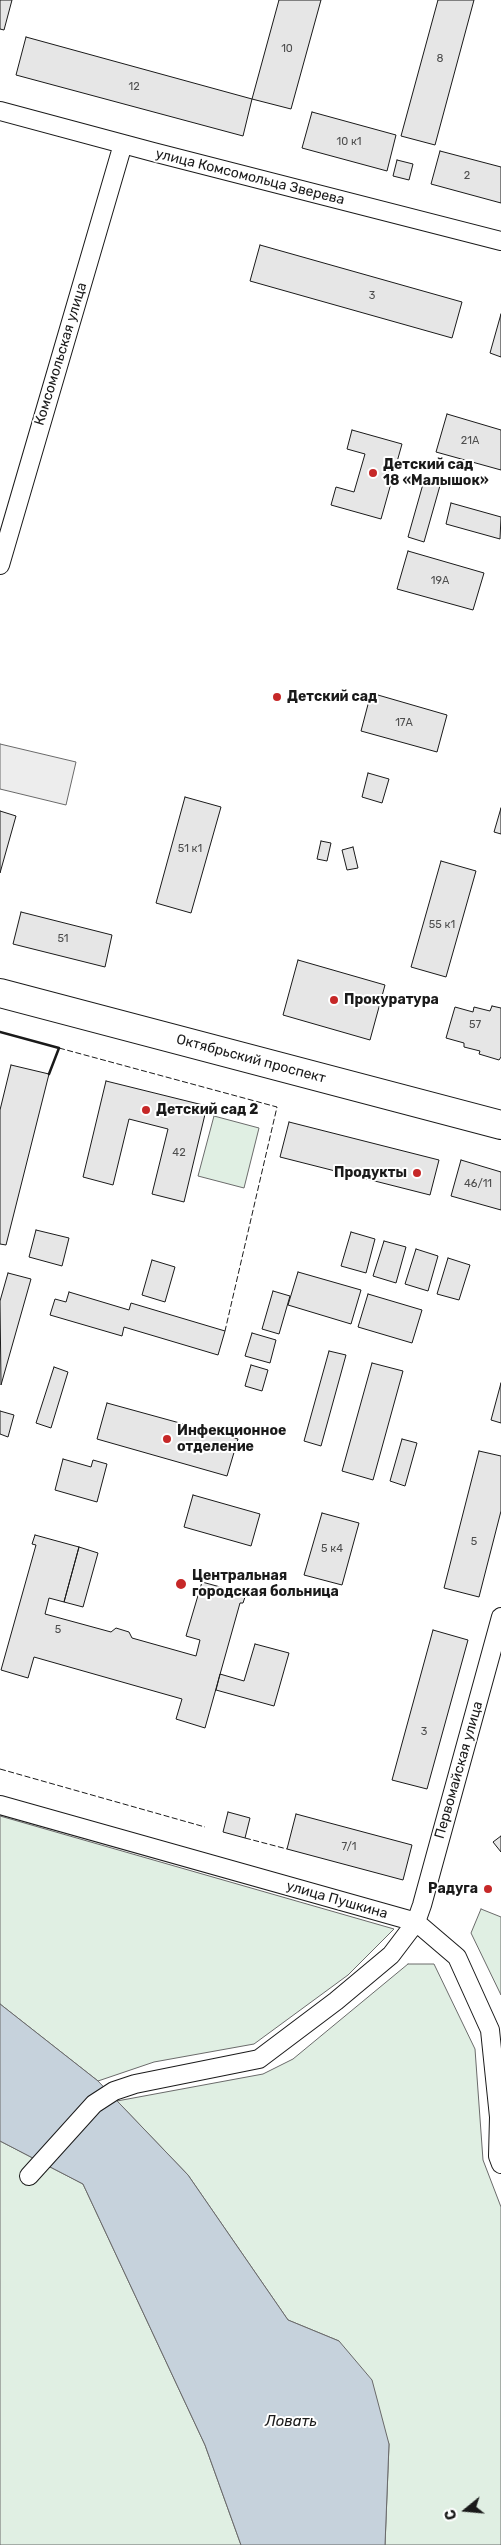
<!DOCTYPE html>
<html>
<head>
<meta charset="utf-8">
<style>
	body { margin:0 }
	#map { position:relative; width:501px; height:2545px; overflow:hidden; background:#fff; font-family:Rubik,sans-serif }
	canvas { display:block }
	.north { position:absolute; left:441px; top:2485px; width:50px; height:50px; -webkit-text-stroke:4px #fff; paint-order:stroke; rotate:253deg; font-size:14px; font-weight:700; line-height:20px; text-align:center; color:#1a1a1a }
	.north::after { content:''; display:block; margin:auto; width:18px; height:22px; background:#1a1a1a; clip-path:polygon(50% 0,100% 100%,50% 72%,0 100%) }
</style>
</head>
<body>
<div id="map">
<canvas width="501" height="2545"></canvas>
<div class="north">С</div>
</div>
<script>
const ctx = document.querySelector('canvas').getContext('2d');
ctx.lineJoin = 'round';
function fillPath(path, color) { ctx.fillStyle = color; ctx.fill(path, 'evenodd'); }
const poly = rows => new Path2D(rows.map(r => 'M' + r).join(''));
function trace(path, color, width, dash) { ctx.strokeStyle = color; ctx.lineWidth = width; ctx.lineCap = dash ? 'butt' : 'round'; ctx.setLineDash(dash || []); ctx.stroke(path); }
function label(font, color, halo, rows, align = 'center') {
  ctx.font = font + ' Rubik,sans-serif'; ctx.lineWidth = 4; ctx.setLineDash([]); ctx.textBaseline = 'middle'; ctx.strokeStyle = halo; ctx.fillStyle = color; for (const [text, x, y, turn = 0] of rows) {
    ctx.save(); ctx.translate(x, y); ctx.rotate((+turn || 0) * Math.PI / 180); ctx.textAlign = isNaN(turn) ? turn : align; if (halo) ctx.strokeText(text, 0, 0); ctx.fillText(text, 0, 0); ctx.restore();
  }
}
const green = poly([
	[214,1116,259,1128,244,1188,198,1176,214,1116],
	[0,1816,394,1929,348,1975,254,2044,154,2062,98,2081,0,2004,0,1816],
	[481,1909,501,1917,501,1995,471,1933,481,1909],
	[408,1964,434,1964,475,2049,483,2160,501,2207,501,2545,385,2545,389,2444,339,2341,288,2320,188,2175,117,2101,263,2074,293,2059,408,1964],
	[0,2141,83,2184,205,2445,241,2545,0,2545,0,2141]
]);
fillPath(green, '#e0efe3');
trace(green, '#6a6a6a', 1);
const parking = poly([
	[0,744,76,762,66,805,0,789,0,744]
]);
fillPath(parking, '#ededed');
trace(parking, '#6a6a6a', 1);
const water = poly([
	[0,2004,98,2081,188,2175,288,2320,339,2341,372,2380,389,2444,385,2545,241,2545,205,2445,83,2184,0,2141,0,2004]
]);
fillPath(water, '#c6d2dc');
trace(water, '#6a6a6a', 1);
const building = poly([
	[0,0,12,0,4,30,0,29,0,0],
	[279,0,321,0,291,109,252,99,279,0],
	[438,0,474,0,435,145,401,136,438,0],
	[26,37,252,99,243,136,16,75,26,37],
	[312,112,396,135,387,171,302,148,312,112],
	[440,151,501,167,501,203,431,184,440,151],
	[397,160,413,164,409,180,393,176,397,160],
	[260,245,462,302,452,338,250,281,260,245],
	[501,314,501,357,490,353,501,314],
	[447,414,501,430,501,470,436,452,447,414],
	[352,430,402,444,381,519,331,505,336,487,354,492,365,454,347,449,352,430],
	[425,477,441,482,424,542,408,537,425,477],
	[451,503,501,517,500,539,446,524,451,503],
	[408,551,484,573,473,610,397,589,408,551],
	[371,693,447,715,437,752,361,731,371,693],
	[368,773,389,779,382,803,362,797,368,773],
	[185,797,221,807,191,913,156,903,185,797],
	[501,808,501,834,494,832,501,808],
	[0,811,16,816,0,873,0,811],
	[321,841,331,843,327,861,317,859,321,841],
	[353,847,358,868,347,870,342,850,353,847],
	[441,861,476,871,446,977,411,967,441,861],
	[21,912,112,935,105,967,13,944,21,912],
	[298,960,385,985,370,1040,283,1015,298,960],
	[492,1006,501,1008,501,1057,499,1060,479,1054,480,1051,464,1047,464,1043,446,1038,455,1007,473,1012,474,1007,490,1011,492,1006],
	[11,1065,49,1074,6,1245,0,1244,0,1110,11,1065],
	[106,1081,207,1106,184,1202,152,1194,168,1129,129,1119,113,1185,83,1177,106,1081],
	[289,1122,439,1160,430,1195,280,1157,289,1122],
	[461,1160,501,1172,501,1210,451,1196,461,1160],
	[36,1230,69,1238,62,1266,29,1257,36,1230],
	[351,1232,375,1239,366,1273,341,1266,351,1232],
	[384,1241,406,1247,396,1283,373,1276,384,1241],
	[416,1249,438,1256,428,1291,405,1284,416,1249],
	[448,1258,470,1265,459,1300,437,1294,448,1258],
	[152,1260,175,1267,165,1302,142,1295,152,1260],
	[298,1272,361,1290,351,1324,288,1305,298,1272],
	[8,1273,31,1279,1,1385,0,1301,8,1273],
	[273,1291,290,1296,279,1334,262,1329,273,1291],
	[69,1292,129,1310,131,1303,225,1331,218,1355,124,1327,122,1336,50,1315,55,1299,66,1302,69,1292],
	[368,1294,422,1310,412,1343,358,1327,368,1294],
	[252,1333,276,1340,270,1363,245,1356,252,1333],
	[329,1351,346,1355,321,1446,304,1441,329,1351],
	[372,1363,403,1371,373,1480,342,1471,372,1363],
	[251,1365,268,1370,262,1391,245,1386,251,1365],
	[54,1367,68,1372,51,1428,36,1423,54,1367],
	[501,1383,501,1423,491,1420,501,1383],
	[107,1403,238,1439,227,1476,97,1439,107,1403],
	[0,1411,14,1415,8,1437,0,1434,0,1411],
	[402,1439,417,1443,405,1486,390,1481,402,1439],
	[479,1451,501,1456,501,1511,479,1597,444,1588,479,1451],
	[63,1459,91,1467,93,1460,107,1464,97,1502,55,1490,63,1459],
	[193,1495,260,1514,251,1546,184,1527,193,1495],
	[322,1513,359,1523,342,1585,304,1575,322,1513],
	[35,1535,79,1547,64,1602,49,1598,45,1614,111,1632,116,1628,129,1632,132,1638,196,1656,200,1640,186,1636,202,1582,246,1594,243,1603,240,1603,205,1728,176,1719,182,1699,34,1657,28,1678,1,1670,36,1545,32,1544,35,1535],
	[79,1547,98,1553,83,1607,64,1602,79,1547],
	[433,1630,468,1640,427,1789,392,1780,433,1630],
	[255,1644,289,1653,274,1706,216,1690,220,1674,244,1681,255,1644],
	[228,1812,250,1818,245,1838,223,1832,228,1812],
	[296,1814,412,1845,403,1880,287,1849,296,1814],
	[501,1836,501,1852,493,1842,501,1836]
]);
fillPath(building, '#e6e6e6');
trace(building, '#1a1a1a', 1);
const street = poly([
	[0,111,153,152,501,241],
	[0,565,123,144],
	[0,1805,416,1922,457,1957,490,2030,499,2117,498,2156,501,2164],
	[29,2176,94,2104,114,2091,135,2084,259,2059,336,2001,391,1955,416,1922,422,1905,501,1617]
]);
const primary = poly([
	[0,993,501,1125]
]);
trace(street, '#1a1a1a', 20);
trace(primary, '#1a1a1a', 30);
trace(street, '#fff', 18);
trace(primary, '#fff', 28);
trace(poly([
	[59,1048,277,1107,225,1331],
	[0,1769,205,1827],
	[245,1838,287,1849]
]), '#1a1a1a', 1, [6, 2.5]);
trace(poly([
	[0,1032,59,1048,49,1074]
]), '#1a1a1a', 2.5);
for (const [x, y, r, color] of [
	[373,473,5,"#c62828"],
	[277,697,5,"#c62828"],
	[334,1000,5,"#c62828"],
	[146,1110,5,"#c62828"],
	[417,1173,5,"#c62828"],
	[167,1439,5,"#c62828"],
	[181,1584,6,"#c62828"],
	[488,1889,5,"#c62828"]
]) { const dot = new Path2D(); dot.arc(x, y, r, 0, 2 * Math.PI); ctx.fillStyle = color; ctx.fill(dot); trace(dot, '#fff', 2); }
label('11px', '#4d4d4d', null, [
	["10",287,49],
	["8",440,59],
	["12",134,87],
	["10 к1",349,142],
	["2",467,176],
	["3",372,296],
	["21А",470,441],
	["19А",440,581],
	["17А",404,723],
	["51 к1",190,849],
	["55 к1",442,925],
	["51",63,939],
	["57",475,1025],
	["42",179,1153],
	["46/11",478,1184],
	["5",474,1542],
	["5 к4",332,1549],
	["5",58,1630],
	["3",424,1732],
	["7/1",349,1847]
]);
label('14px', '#1a1a1a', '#fff', [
	["улица Комсомольца Зверева",250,177,14],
	["Комсомольская улица",61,354,-73],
	["Октябрьский проспект",251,1059,15],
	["Первомайская улица",459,1770,-74],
	["улица Пушкина",337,1900,16]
]);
label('bold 14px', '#1a1a1a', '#fff', [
	["Детский сад",383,465],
	["18 «Малышок»",383,481],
	["Детский сад",287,697],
	["Прокуратура",344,1000],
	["Детский сад 2",156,1110],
	["Продукты",407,1173,"right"],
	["Инфекционное",177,1431],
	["отделение",177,1447],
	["Центральная",192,1576],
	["городская больница",192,1592],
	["Радуга",478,1889,"right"]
], 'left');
label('italic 15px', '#1a1a1a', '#fff', [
	["Ловать",291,2422]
]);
</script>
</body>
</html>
